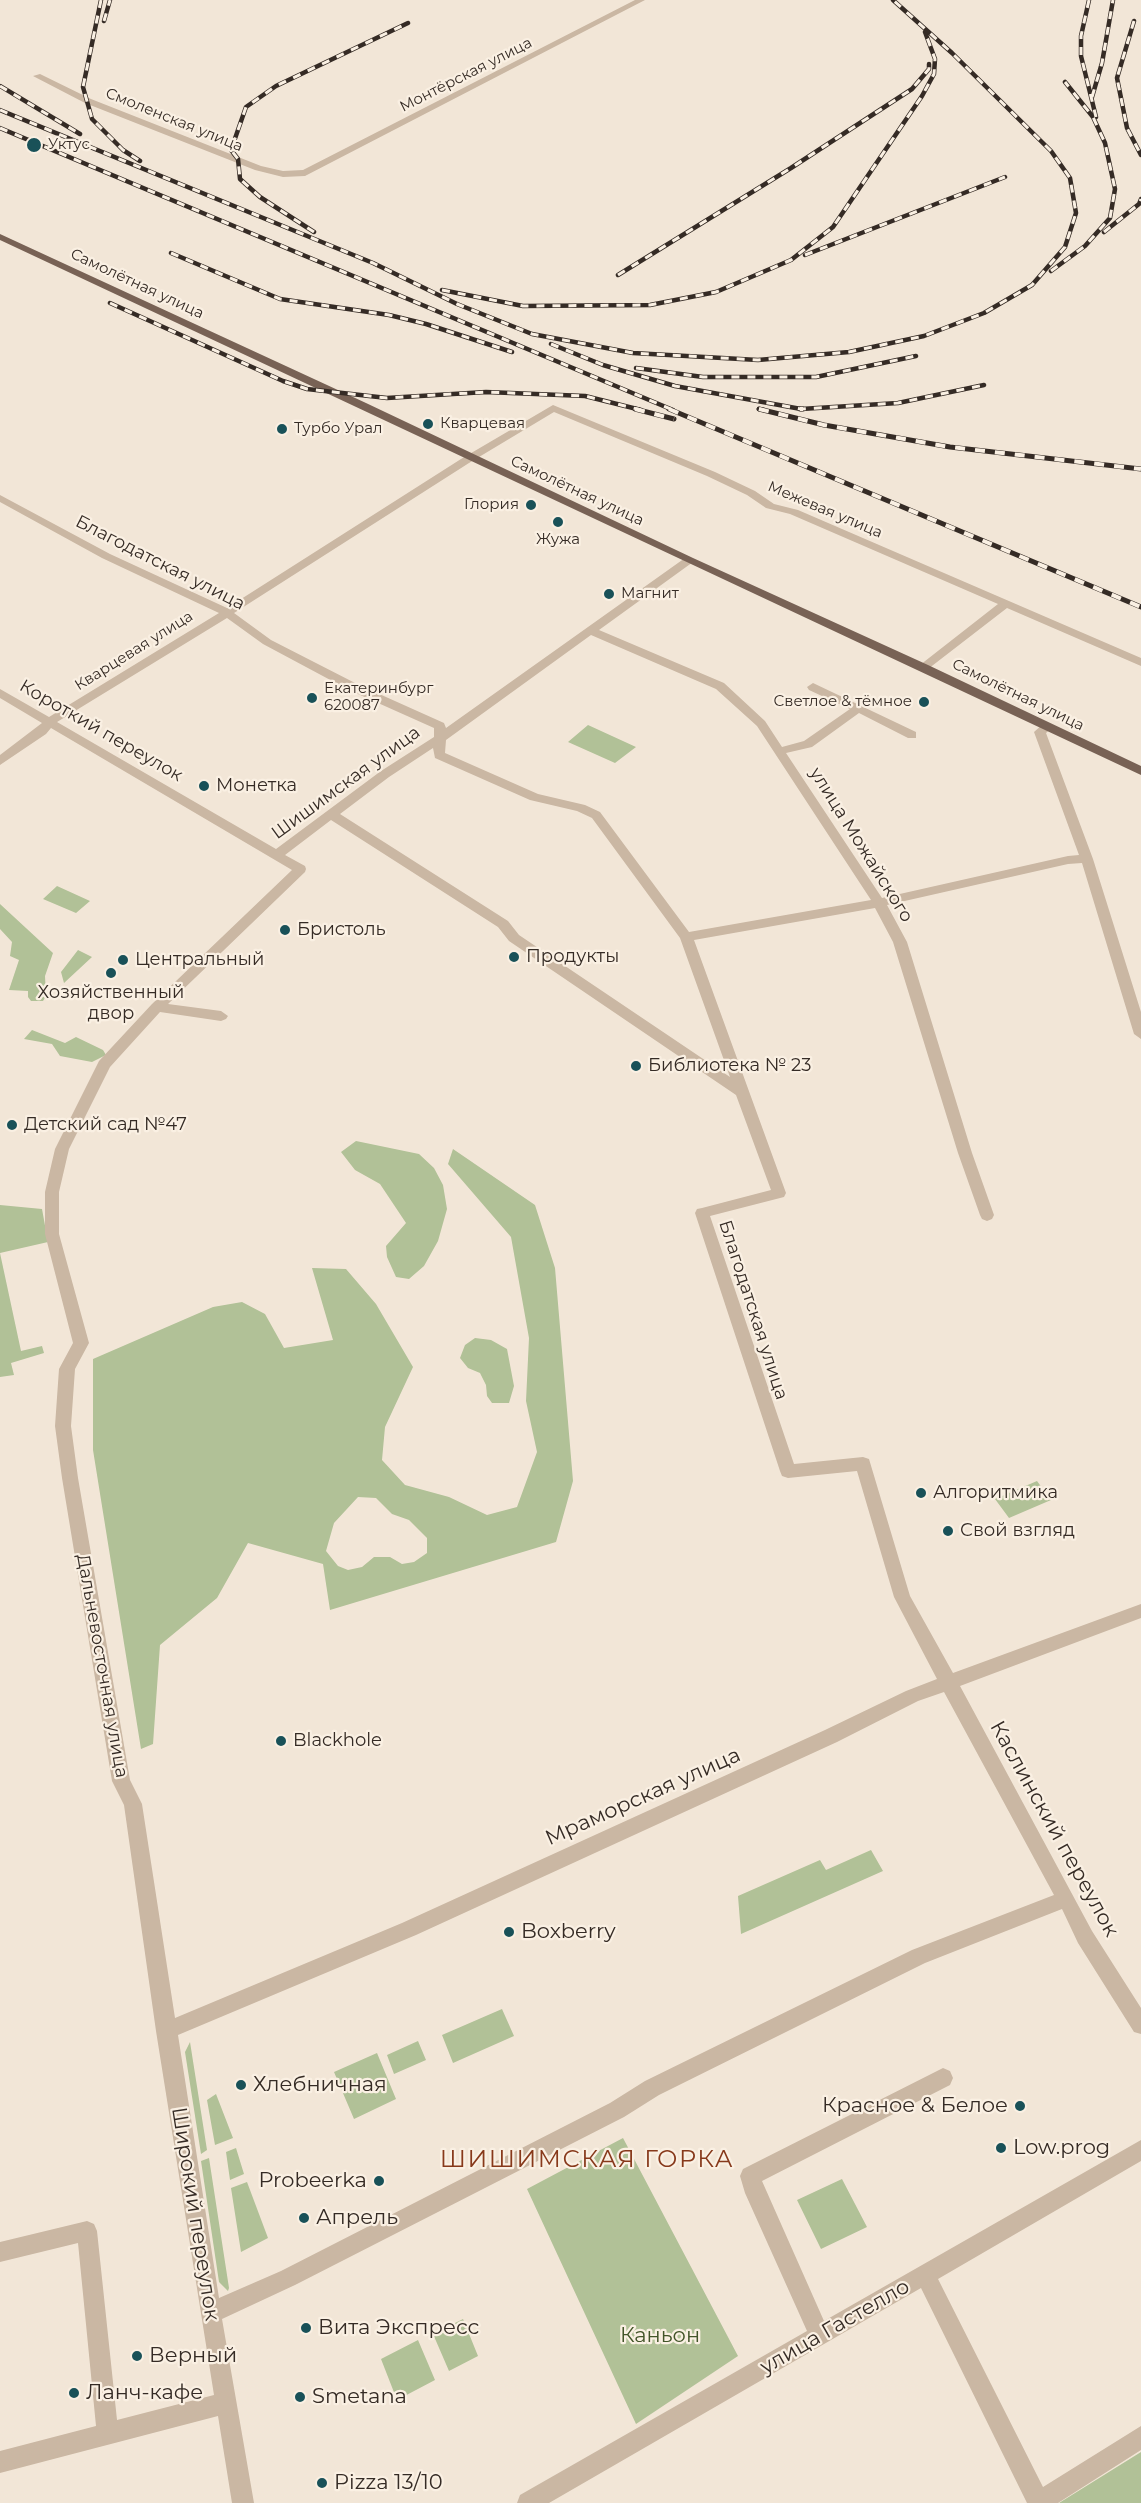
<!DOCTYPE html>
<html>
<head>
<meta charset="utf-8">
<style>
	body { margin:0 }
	canvas { display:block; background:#f2e6d7 }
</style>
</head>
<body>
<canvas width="1141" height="2503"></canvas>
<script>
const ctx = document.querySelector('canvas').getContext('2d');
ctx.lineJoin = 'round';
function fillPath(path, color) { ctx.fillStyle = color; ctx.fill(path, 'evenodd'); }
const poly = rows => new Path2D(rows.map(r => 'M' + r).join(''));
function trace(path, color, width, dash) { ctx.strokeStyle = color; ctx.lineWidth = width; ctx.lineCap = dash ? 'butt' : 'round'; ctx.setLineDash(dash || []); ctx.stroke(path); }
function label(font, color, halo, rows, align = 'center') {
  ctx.font = font + ' Montserrat,sans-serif'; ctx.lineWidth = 4.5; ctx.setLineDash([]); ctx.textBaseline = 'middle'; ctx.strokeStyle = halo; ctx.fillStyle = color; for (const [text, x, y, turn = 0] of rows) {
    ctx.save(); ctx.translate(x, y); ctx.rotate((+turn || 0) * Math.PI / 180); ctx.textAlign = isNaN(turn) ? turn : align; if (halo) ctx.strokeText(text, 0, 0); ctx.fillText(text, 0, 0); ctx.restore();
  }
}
fillPath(poly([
	[588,725,636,747,615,763,568,742],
	[57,886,90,901,76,913,43,899],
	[0,904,53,953,45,976,46,996,43,1001,31,1001,28,997,28,991,9,990,19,960,10,956,12,942,0,929],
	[78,950,92,957,64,983,61,972],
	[32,1030,65,1043,76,1037,103,1050,106,1055,92,1062,60,1056,52,1044,24,1039],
	[356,1141,419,1154,434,1168,443,1185,447,1209,438,1241,424,1266,409,1279,396,1277,387,1257,386,1246,406,1223,380,1184,355,1170,341,1152],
	[453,1149,535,1205,555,1268,573,1481,556,1542,330,1610,323,1564,248,1543,217,1598,160,1645,153,1744,141,1749,93,1450,93,1359,213,1307,242,1302,265,1314,284,1348,333,1340,312,1268,346,1269,376,1304,413,1367,385,1427,382,1460,405,1485,449,1497,487,1515,517,1507,537,1452,526,1401,529,1338,511,1237,448,1164],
	[358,1497,376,1498,392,1514,409,1520,427,1538,427,1553,414,1562,402,1564,390,1557,374,1557,362,1567,348,1570,338,1566,326,1551,334,1523],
	[0,1205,42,1209,48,1242,0,1253,21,1351,42,1346,44,1353,11,1363,14,1375,0,1377],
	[475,1338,491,1340,507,1349,514,1386,509,1403,492,1403,487,1396,486,1385,480,1373,468,1368,460,1358,465,1345],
	[1037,1481,1051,1500,1009,1518,995,1499],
	[871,1850,883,1871,741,1934,738,1896,820,1860,826,1870],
	[502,2009,514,2036,453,2063,442,2035],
	[418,2041,426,2060,394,2074,387,2055],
	[190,2042,207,2150,201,2154,185,2052],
	[377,2053,396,2099,354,2119,334,2072],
	[216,2094,233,2138,215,2145,207,2100],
	[623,2138,738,2356,636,2424,527,2189],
	[236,2148,244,2174,230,2180,226,2152],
	[209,2158,229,2288,228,2291,219,2282,201,2161],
	[842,2179,867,2227,821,2249,797,2200],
	[247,2182,268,2238,241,2252,231,2188],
	[463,2319,478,2356,449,2371,433,2334],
	[418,2340,435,2380,397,2400,381,2359],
	[1141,2452,1141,2503,1059,2503]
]), '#b1c197');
fillPath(poly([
	[635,0,645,0,305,176,283,177,255,170,85,103,33,76,40,74,91,99,261,166,283,171,303,170,635,0],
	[553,405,715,472,755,491,774,504,798,510,1141,658,1141,666,1007,608,928,669,920,669,920,665,998,604,790,514,766,508,747,495,707,476,554,412,469,463,234,613,271,640,357,684,444,723,446,728,685,558,693,558,693,562,599,630,724,683,765,721,782,747,804,741,850,709,809,690,807,687,813,683,916,732,916,738,908,738,859,713,812,747,786,753,882,898,1068,856,1079,855,1034,732,1043,724,1047,723,1053,727,1046,733,1093,859,1141,1012,1141,1039,1134,1034,1082,863,1068,864,887,905,907,942,972,1153,994,1215,992,1219,987,1221,982,1219,980,1215,958,1153,893,942,875,908,694,940,786,1193,784,1197,710,1216,794,1464,863,1457,869,1459,910,1596,953,1673,1141,1604,1141,1618,960,1686,1092,1931,1141,2008,1141,2034,1134,2032,1078,1943,1062,1909,925,1963,659,2095,624,2117,295,2285,222,2319,254,2503,232,2503,218,2416,0,2473,0,2451,96,2426,78,2243,0,2262,0,2242,87,2221,94,2224,97,2231,117,2420,214,2395,156,2031,124,1805,112,1781,62,1478,55,1426,59,1369,73,1343,45,1234,45,1192,55,1149,99,1061,152,1004,292,870,51,728,46,734,0,765,0,755,42,723,0,698,0,689,49,717,219,613,102,558,0,502,0,495,110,554,227,608,461,459,553,405],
	[227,618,263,644,349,690,434,728,434,737,381,771,276,849,57,722,227,618],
	[591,635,716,689,757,726,871,900,689,932,600,812,585,805,538,794,445,753,446,740,591,635],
	[433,748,435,758,530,800,577,811,592,818,680,938,730,1077,519,935,508,921,340,814,389,777,433,748],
	[331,820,498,927,509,941,736,1095,771,1190,702,1208,697,1209,695,1213,780,1471,782,1476,788,1478,857,1471,894,1597,937,1679,906,1691,825,1730,402,1923,175,2018,142,1804,130,1780,78,1478,71,1426,75,1369,89,1343,59,1234,59,1192,69,1149,110,1067,160,1012,221,1021,226,1019,228,1016,221,1011,168,1004,305,872,306,869,305,866,285,855,331,820],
	[944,1692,1054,1895,912,1950,645,2081,610,2103,281,2271,219,2298,178,2035,416,1935,837,1742,918,1701,944,1692],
	[943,2068,950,2071,953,2078,950,2085,762,2181,824,2321,1141,2140,1141,2161,938,2279,1043,2487,1141,2426,1141,2450,1058,2503,1027,2503,921,2288,549,2503,517,2503,520,2495,807,2331,745,2193,740,2176,743,2169,943,2068]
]), '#cab7a3');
fillPath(poly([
	[0,234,366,403,693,558,928,665,1141,766,1141,775,0,240,0,234]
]), '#786255');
const railFar1 = poly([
	[101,0,83,87,92,119,123,150,140,161],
	[1089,0,1081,36,1081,56,1096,117],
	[104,21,110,0],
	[1134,21,1117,78,1127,128,1141,155],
	[0,86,80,134],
	[1092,97,1102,63,1113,0],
	[0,110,373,263,457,304,532,334,633,353,758,360,849,352,924,336,984,313,1032,285,1065,247,1076,213,1070,178,1051,151,952,53,893,0],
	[0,128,673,410],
	[314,232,260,197,240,179,238,159,231,150,246,107,276,86,408,23],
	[1104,232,1139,204,1141,199],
	[171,253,280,299,389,315,426,324,512,352],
	[805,255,1005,177],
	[1051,271,1085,246,1110,218,1115,189,1105,143,1093,117,1065,82],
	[618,275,791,168,912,89,929,69,929,64],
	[442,290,523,306,650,305,716,292,791,260,833,227,922,96,934,74,935,59,925,32],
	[110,303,283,381,307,389,387,398,486,392,585,396,641,410],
	[551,344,603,365,675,386,801,409,898,403,984,385],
	[636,368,703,377,816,377,916,356],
	[759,409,764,410]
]);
const rail = poly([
	[635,409,674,419],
	[669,409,1141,607],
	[759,409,824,425,950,447,1141,469],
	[800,409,803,409]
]);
trace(railFar1, '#352b25', 4.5);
trace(rail, '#352b25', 5);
trace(railFar1, '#faf0e3', 3, [8]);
trace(rail, '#faf0e3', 4, [10]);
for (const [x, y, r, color] of [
	[34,145,8,"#195158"],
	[428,424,6,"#195158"],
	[282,429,6,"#195158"],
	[531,505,6,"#195158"],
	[558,522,6,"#195158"],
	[609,594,6,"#195158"],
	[312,698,6,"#195158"],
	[924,702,6,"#195158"],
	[204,786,6,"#195158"],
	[285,930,6,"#195158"],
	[514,957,6,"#195158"],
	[123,960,6,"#195158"],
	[111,973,6,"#195158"],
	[636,1066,6,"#195158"],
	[12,1125,6,"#195158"],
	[921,1493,6,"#195158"],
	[948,1531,6,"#195158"],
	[281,1741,6,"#195158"],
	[509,1932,6,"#195158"],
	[241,2085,6,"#195158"],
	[1020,2106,6,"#195158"],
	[1001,2148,6,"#195158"],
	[379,2181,6,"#195158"],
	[304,2218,6,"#195158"],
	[306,2328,6,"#195158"],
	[137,2356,6,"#195158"],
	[74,2393,6,"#195158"],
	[300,2397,6,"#195158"],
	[322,2483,6,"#195158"]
]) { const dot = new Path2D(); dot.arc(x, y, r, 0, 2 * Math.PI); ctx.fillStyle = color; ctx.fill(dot); trace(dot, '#faf0e3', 2); }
label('15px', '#352b25', '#faf0e3', [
	["Монтёрская улица",466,75,-27],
	["Смоленская улица",174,120,22],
	["Самолётная улица",137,284,25],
	["Самолётная улица",577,491,25],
	["Межевая улица",825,510,23],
	["Кварцевая улица",134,651,-32],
	["Самолётная улица",1018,695,26]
]);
label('15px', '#352b25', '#faf0e3', [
	["Уктус",48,145],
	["Кварцевая",440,424],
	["Турбо Урал",294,429],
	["Глория",519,505,"right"],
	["Жужа",558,540,"center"],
	["Магнит",621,594],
	["Екатеринбург",324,689],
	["620087",324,706],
	["Светлое & тёмное",912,702,"right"]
], 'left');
label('18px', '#352b25', '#faf0e3', [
	["Благодатская улица",160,563,27],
	["Короткий переулок",101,731,30],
	["Шишимская улица",346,783,-36],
	["улица Можайского",861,845,58],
	["Благодатская улица",753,1310,72],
	["Дальневосточная улица",102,1666,80]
]);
label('18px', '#352b25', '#faf0e3', [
	["Монетка",216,786],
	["Бристоль",297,930],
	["Продукты",526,957],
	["Центральный",135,960],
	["Хозяйственный",111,993,"center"],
	["двор",111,1014,"center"],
	["Библиотека № 23",648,1066],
	["Детский сад №47",24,1125],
	["Алгоритмика",933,1493],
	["Свой взгляд",960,1531],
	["Blackhole",293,1741]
], 'left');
label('21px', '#352b25', '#faf0e3', [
	["Мраморская улица",643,1797,-24],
	["Каслинский переулок",1054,1829,61],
	["Широкий переулок",195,2214,81],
	["улица Гастелло",835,2327,-30]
]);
label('21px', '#352b25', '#faf0e3', [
	["Boxberry",521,1932],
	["Хлебничная",253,2085],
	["Красное & Белое",1008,2106,"right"],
	["Low.prog",1013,2148],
	["Probeerka",367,2181,"right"],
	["Апрель",316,2218],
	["Вита Экспресс",318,2328],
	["Верный",149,2356],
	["Ланч-кафе",86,2393],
	["Smetana",312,2397],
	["Pizza 13/10",334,2483]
], 'left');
label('21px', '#425428', '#faf0e3', [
	["Каньон",660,2336]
]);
ctx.letterSpacing = '1.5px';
label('24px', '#87391b', '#faf0e3', [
	["ШИШИМСКАЯ ГОРКА",587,2160]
]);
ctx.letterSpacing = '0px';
</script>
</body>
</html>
